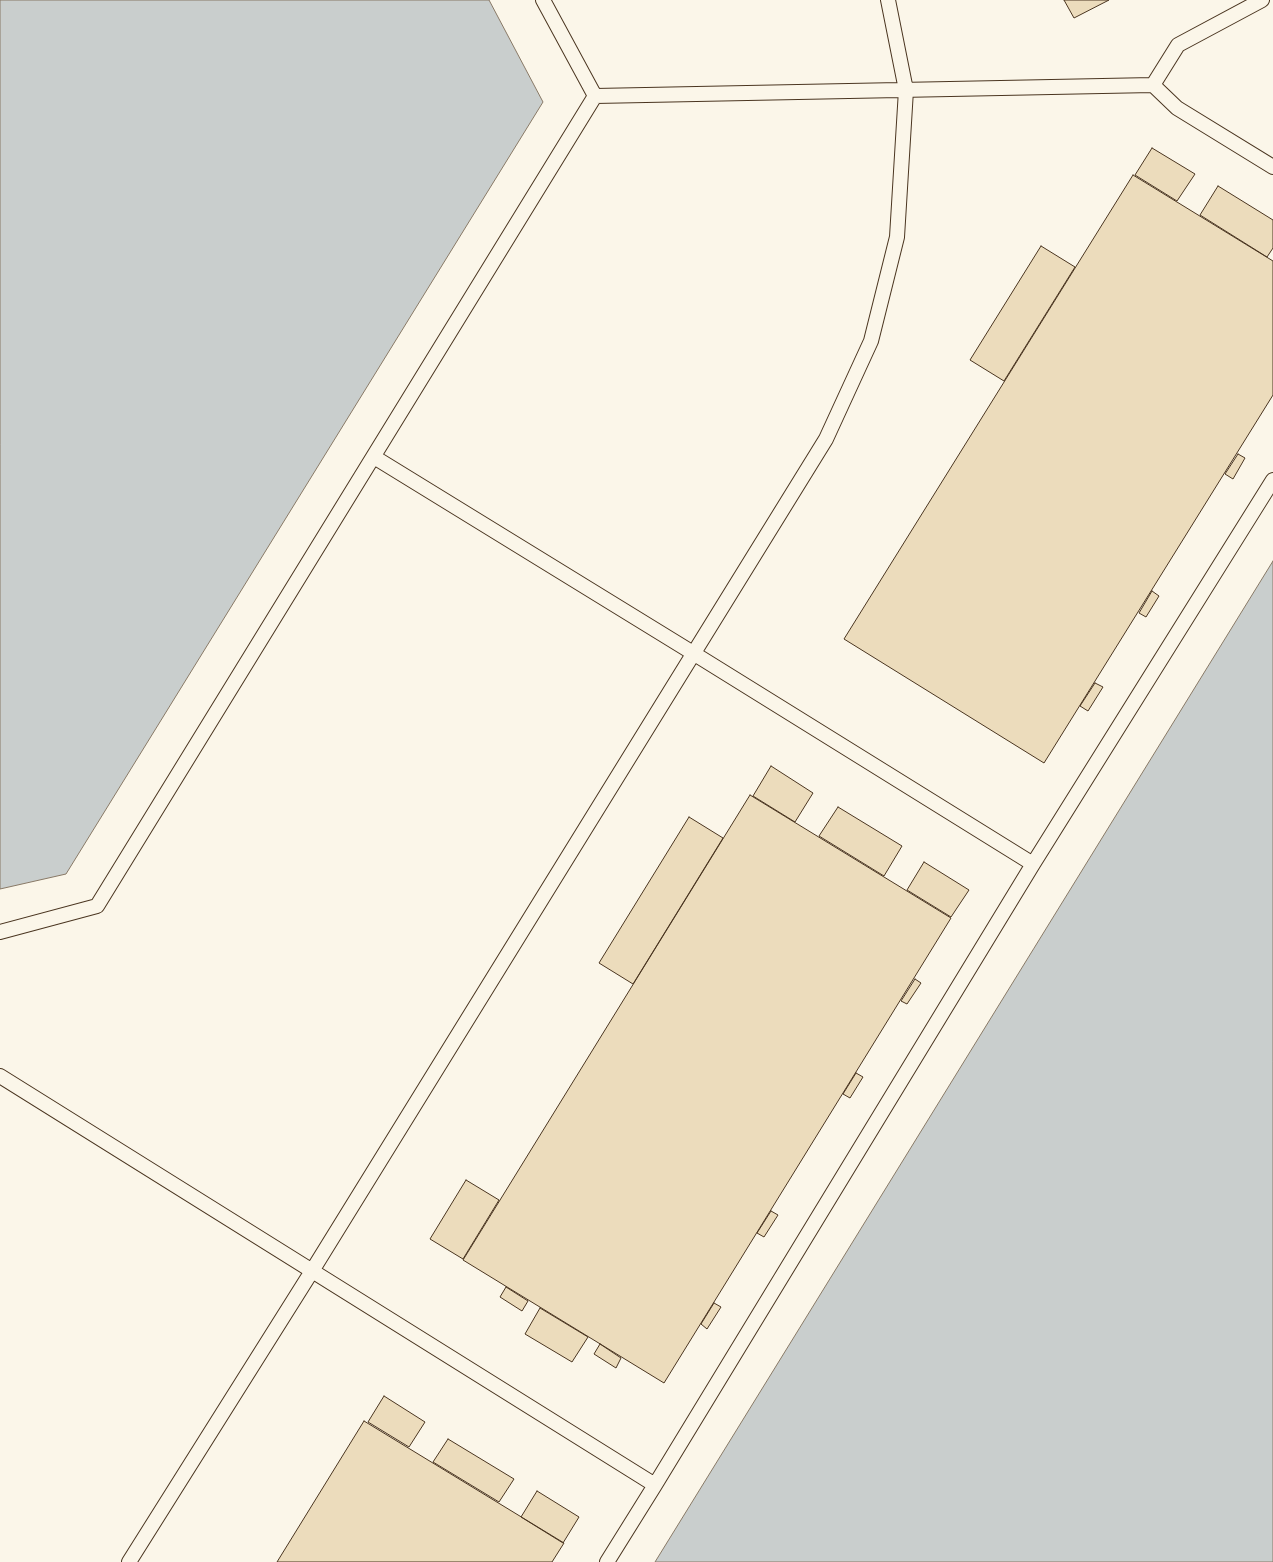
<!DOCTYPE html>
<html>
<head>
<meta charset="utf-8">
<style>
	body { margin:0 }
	canvas { display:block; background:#fbf6e9 }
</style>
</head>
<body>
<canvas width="1273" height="1562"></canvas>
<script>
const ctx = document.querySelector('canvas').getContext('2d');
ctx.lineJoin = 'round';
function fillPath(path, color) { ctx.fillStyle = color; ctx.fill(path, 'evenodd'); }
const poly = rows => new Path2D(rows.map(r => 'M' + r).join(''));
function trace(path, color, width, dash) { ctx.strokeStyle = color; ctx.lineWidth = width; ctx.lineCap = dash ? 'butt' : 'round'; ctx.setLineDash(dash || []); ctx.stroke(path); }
const water = poly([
	[0,0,489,0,543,102,66,874,0,889,0,0],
	[1273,561,1273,1562,655,1562,794,1337,1273,561]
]);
fillPath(water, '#c9cecd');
trace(water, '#887966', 1);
const building = poly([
	[1064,0,1109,0,1074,18,1064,0],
	[1152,148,1195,174,1177,201,1135,175,1152,148],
	[1133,175,1273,261,1273,395,1044,763,844,639,1133,175],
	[1218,186,1273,220,1273,248,1267,257,1200,215,1218,186],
	[1041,246,1075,267,1004,381,970,360,1041,246],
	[1238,454,1245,458,1233,479,1225,474,1238,454],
	[1152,591,1159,596,1146,617,1139,613,1152,591],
	[1095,683,1103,687,1088,711,1080,706,1095,683],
	[771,766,813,793,795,822,753,796,771,766],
	[750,795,951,918,664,1383,463,1260,750,795],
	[838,807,902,846,884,876,819,836,838,807],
	[689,817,723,838,633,984,599,963,689,817],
	[924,862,969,890,951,917,907,890,924,862],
	[915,979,921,983,907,1004,901,1001,915,979],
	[856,1073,863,1077,850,1098,843,1094,856,1073],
	[466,1180,499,1200,463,1259,430,1239,466,1180],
	[771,1211,778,1215,764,1237,757,1233,771,1211],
	[506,1287,528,1301,522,1311,500,1297,506,1287],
	[714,1303,721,1307,707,1329,701,1324,714,1303],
	[540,1308,588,1337,572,1362,525,1334,540,1308],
	[600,1344,621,1358,616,1368,594,1354,600,1344],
	[384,1396,425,1422,409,1447,368,1422,384,1396],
	[364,1421,564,1543,552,1562,277,1562,364,1421],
	[448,1439,514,1479,499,1502,433,1462,448,1439],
	[537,1491,579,1517,563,1543,521,1517,537,1491]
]);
fillPath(building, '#ecdcbc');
trace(building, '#4a3520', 1);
const service = poly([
	[543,0,595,96],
	[1153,85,1178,45,1262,0],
	[595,96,1153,85,1177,108,1273,167],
	[374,457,693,653,1033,864],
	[0,932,97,906,595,96],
	[0,1076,655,1485],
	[129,1562,312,1271,826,439,871,341,897,237,906,90,888,0],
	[607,1562,655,1485,1033,864,1273,480]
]);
trace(service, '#4a3520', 16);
trace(service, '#fbf6e9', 14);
</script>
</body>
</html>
